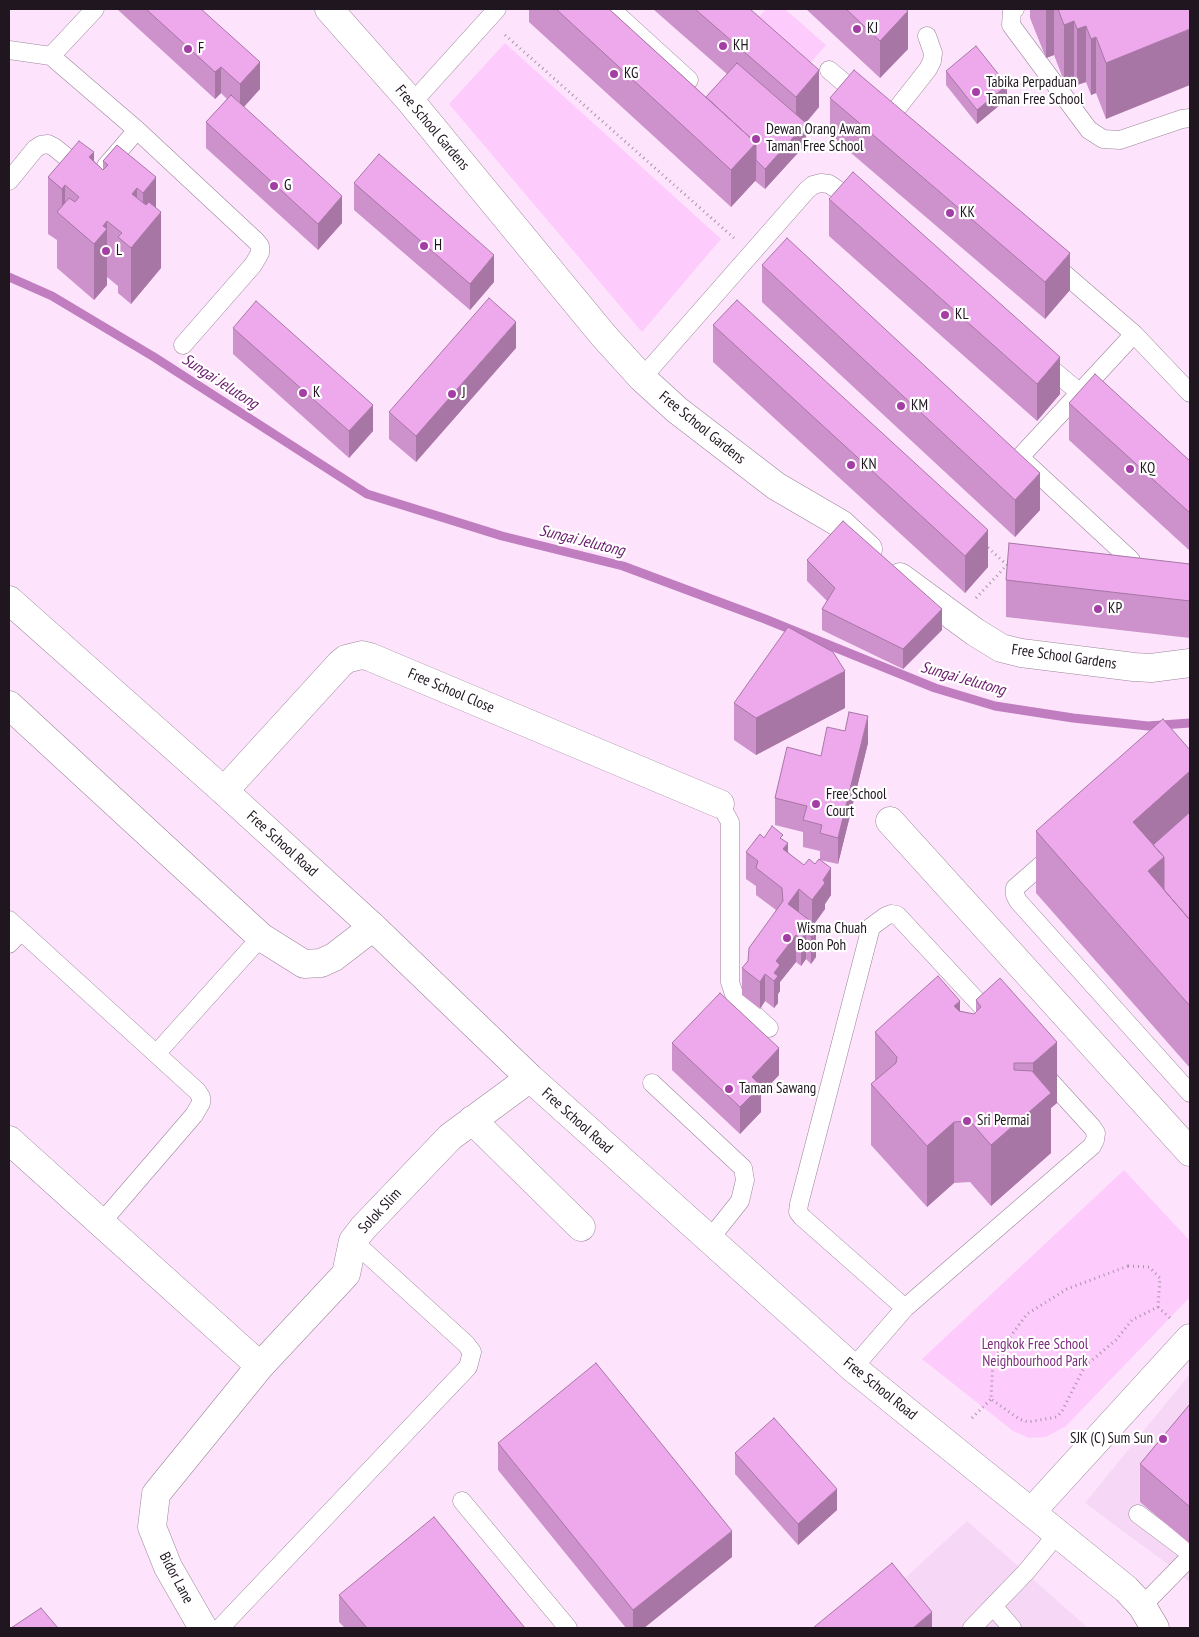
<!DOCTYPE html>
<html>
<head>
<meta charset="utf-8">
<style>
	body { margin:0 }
	#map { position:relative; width:1199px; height:1637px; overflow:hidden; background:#fde4fc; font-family:"PT Sans Narrow",sans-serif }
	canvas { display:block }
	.frame { position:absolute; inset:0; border:10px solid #1f161f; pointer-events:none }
</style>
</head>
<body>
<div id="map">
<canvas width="1199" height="1637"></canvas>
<div class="frame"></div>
</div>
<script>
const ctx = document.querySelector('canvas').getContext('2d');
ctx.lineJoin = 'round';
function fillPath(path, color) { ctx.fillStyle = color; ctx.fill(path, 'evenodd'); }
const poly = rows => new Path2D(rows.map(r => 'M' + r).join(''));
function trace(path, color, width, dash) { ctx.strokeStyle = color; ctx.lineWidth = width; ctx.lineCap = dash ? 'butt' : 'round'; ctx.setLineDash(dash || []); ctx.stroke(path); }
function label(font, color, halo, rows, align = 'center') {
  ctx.font = font + ' "PT Sans Narrow",sans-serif'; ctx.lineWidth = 4.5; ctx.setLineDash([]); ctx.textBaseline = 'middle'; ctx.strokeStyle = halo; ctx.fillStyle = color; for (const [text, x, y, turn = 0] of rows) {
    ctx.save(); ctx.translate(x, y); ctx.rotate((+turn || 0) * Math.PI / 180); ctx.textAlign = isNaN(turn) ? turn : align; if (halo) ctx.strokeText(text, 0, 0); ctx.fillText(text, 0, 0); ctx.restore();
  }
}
fillPath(poly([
	[1189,1375,1190,1376,1190,1583,1177,1571,1085,1503],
	[967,1521,1088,1628,845,1628,892,1590]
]), '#f6d7f5');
fillPath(poly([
	[766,9,785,9,826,45,800,75,749,28],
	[505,43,721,239,642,332,449,104],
	[1124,1170,1190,1241,1190,1297,1066,1426,1046,1437,1029,1438,1013,1431,922,1359]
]), '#fecbfd');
trace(poly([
	[9,277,52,296,154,357,367,494,502,536,623,566,765,619,935,688,995,706,1073,718,1148,726,1190,723]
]), '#c07dbf', 9);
const lane = poly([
	[611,9,689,80],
	[1015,9,1012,11,1011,25,1089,130,1103,139,1120,140,1182,119,1190,118],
	[9,50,51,56],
	[51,56,137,130,256,241,260,246,260,253,253,265,183,345],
	[51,56,95,9],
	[829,70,861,97],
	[412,103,497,9],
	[888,120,928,69,932,61,933,53,927,36],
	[106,166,137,130],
	[9,181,35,149,41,145,48,144,54,147,85,172],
	[1053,264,1134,334,1190,393],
	[1043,362,1079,392],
	[642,378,807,190,813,185,821,183,829,184,856,202],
	[1020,457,1134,334],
	[1023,460,1131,560],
	[720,804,730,822,730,982,735,997,769,1028],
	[1055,853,1015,888,1015,895,1018,901,1190,1093],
	[9,920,197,1091,201,1097,201,1103,194,1115,101,1223],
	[9,944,21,931],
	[156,1054,261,937],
	[652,1083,743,1168,745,1180,740,1201,709,1240],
	[905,1308,1092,1146,1095,1140,1096,1133,1092,1127,1041,1071],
	[853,1368,905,1308,802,1217,798,1212,799,1204,871,927,886,916,891,914,897,915,991,1016],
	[462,1501,568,1628],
	[1138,1514,1190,1553],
	[993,1606,1012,1628],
	[1142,1606,1190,1557],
	[220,1628,468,1367,472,1352,466,1344,353,1241],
	[972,1628,1026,1572,1058,1533]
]);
const street = poly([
	[329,9,412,103,603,335,642,378,677,410,776,486,841,524,868,549],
	[900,577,975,632,1001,648,1021,653,1134,667,1151,668,1190,663],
	[9,705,261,937,304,964,321,963,334,957,373,927],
	[224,791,340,664,346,659,362,655,370,657,720,804],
	[890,821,1190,1152],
	[472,1120,581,1227],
	[9,1140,260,1366],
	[1032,1511,1190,1338],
	[203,1628,168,1567,152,1527,156,1494,260,1366,346,1274,353,1241,363,1228,450,1137,530,1078]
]);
const secondary = poly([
	[9,600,224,791,373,927,530,1078,853,1368,1126,1589,1142,1606,1155,1628]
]);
trace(lane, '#9c859b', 19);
trace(street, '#9c859b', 29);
trace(secondary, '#9c859b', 29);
trace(poly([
	[505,35,734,238],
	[976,598,1007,565,985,545],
	[1128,1266,1149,1267,1160,1278,1158,1307,1132,1320,1116,1340,1085,1366,1062,1411,1057,1417,1028,1422,1019,1419,991,1399,993,1360,1027,1314,1067,1289,1128,1266],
	[1158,1307,1170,1318],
	[972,1418,991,1399]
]), '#a693a5', 3, [1, 4]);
trace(lane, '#fff', 18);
trace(street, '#fff', 28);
trace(secondary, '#fff', 28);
fillPath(poly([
	[117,9,201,9,260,89,244,107,342,223,318,250,206,148,206,122,227,99,221,93,215,99],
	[529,9,609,9,706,97,727,74,653,9,750,9,819,107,806,123,806,144,765,189,755,181,731,207,529,22],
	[806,9,905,9,908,49,880,78],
	[1030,9,1190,9,1106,119,1096,93,1091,95,1086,82,1077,85,1074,77,1064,81,1054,55,1046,58,1030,18],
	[946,71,1007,99,977,124,946,85],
	[830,98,1070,290,1045,319,830,135],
	[117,145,156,207,161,268,131,304,118,293,118,286,107,277,107,285,94,300,57,268,57,240,48,234,48,177,94,161,103,170,103,161],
	[354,183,494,282,470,310,354,210],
	[829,199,1060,394,1037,421,829,236],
	[762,265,1040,510,1015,537,762,302],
	[713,325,988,567,965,593,713,362],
	[233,328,373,431,349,458,233,354],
	[516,348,416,462,389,439,389,412],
	[1069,403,1190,461,1190,551,1069,440],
	[807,560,942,630,903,669,822,630,822,609,827,601,807,581],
	[1190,564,1190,638,1006,617,1006,580],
	[734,703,845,708,756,755,734,740],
	[868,743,838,864,820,860,820,851,803,847,803,832,775,825,775,798,821,756],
	[1190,750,1190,1068,1036,893,1036,831],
	[764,838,783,840,788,852,831,895,825,904,825,909,812,927,809,924,816,957,811,964,806,959,801,966,796,962,780,982,780,991,778,994,778,1003,774,1008,765,1001,760,1009,742,995,742,968,748,961,776,910,756,895,756,886,746,879,746,852],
	[1000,978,1057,1103,1051,1108,1051,1153,991,1206,970,1182,954,1183,927,1207,871,1145,871,1084,875,1081,875,1032,960,1011,974,1014,976,1012,976,1000],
	[672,1043,779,1075,761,1094,761,1112,740,1134,672,1070],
	[1190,1404,1190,1544,1140,1502,1140,1464],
	[498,1443,732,1557,644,1628,626,1628,498,1470],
	[735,1453,837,1510,798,1545,735,1474],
	[339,1595,525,1628,345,1628,339,1622]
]), '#cd91cb');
fillPath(poly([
	[1046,9,1054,9,1054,55,1046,58],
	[908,11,908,49,880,78,880,41],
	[1074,21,1074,77,1064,81,1064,25],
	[1086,26,1086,82,1077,85,1077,29],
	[1190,29,1190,85,1106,119,1106,63],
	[1096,37,1096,93,1091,95,1091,39],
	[260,62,260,89,240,111,240,84],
	[221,67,221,93,215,99,215,72],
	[819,70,819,107,796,134,796,97],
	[1007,85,1007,99,977,124,977,110],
	[806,123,806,144,765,189,765,169],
	[756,143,756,180,731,207,731,170],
	[94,152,94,209,89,157],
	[156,177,156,218,161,212,161,268,131,304,131,248,132,194,137,188,137,240,143,234,143,193],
	[65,185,65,219,62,216,62,189],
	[342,196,342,223,318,250,318,224],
	[107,221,107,285,94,300,94,244,103,226],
	[1070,253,1070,290,1045,319,1045,282],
	[494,255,494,282,470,310,470,284],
	[516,322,516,348,416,462,416,436],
	[1060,357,1060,394,1037,421,1037,384],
	[373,405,373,431,349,458,349,431],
	[1040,473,1040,510,1015,537,1015,500],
	[988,530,988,567,965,593,965,556],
	[942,609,942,630,903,669,903,649],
	[845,671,845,708,756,755,756,718],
	[868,716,868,743,838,864,838,838],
	[1190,771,1190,833,1143,875,1133,822],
	[788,843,788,870,783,849],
	[1164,857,1164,919,1148,871],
	[831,868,831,895,825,904,825,909,812,927,812,900,823,880],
	[799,889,799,916,788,904],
	[816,931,816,957,811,964,811,937],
	[806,933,806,959,801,966,801,939],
	[796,935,796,962,780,982,780,991,778,994,778,1003,774,1008,774,973,776,961],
	[765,974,765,1001,760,1009,760,982],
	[960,1001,960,1062,954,1006],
	[1057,1042,1057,1103,1051,1108,1051,1153,991,1206,991,1145,1033,1108,1033,1063],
	[779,1048,779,1075,761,1094,761,1112,740,1134,740,1107,752,1077],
	[954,1122,954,1183,927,1207,927,1146],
	[837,1489,837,1510,798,1545,798,1524],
	[732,1531,732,1557,644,1628,633,1628,633,1610],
	[932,1612,932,1628,913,1628]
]), '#a776a5');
const building = poly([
	[146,9,201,9,260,62,240,84,221,67,215,72,146,9],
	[556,9,609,9,756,143,731,170,556,9],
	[695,9,750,9,819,70,796,97,695,9],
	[846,9,905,9,908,11,880,41,846,9],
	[1058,9,1190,9,1190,29,1106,63,1096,37,1091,39,1086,26,1077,29,1074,21,1064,25,1058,9],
	[976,46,1007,85,977,110,946,71,976,46],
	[737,63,806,123,765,169,756,160,756,143,706,97,737,63],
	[854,70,1070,253,1045,282,830,98,854,70],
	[231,95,342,196,318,224,206,122,231,95],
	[79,141,94,152,89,157,103,170,108,165,103,161,117,145,156,177,143,193,137,188,132,194,146,205,149,202,161,212,131,248,118,237,122,233,107,221,103,226,107,229,94,244,57,212,69,198,75,202,79,197,65,185,62,189,48,177,79,141],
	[379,154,494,255,470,284,354,183,379,154],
	[853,172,1060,357,1037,384,829,199,853,172],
	[787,238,1040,473,1015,500,762,265,787,238],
	[489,298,516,322,416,436,389,412,489,298],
	[737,300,988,530,965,556,713,325,737,300],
	[256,301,373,405,349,431,233,328,256,301],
	[1095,374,1190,461,1190,513,1069,403,1095,374],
	[843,521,942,609,903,649,822,609,835,588,807,560,843,521],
	[1009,543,1190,564,1190,601,1006,580,1009,543],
	[788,627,833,652,845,671,756,718,734,703,788,627],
	[849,712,868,716,838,838,820,833,822,825,803,820,807,806,775,798,787,747,821,756,827,727,845,731,849,712],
	[1163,719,1190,750,1190,771,1133,822,1164,857,1148,871,1190,920,1190,1006,1036,831,1163,719],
	[1190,812,1190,920,1164,890,1164,857,1153,845,1190,812],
	[772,826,783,835,780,838,788,843,783,849,804,865,809,859,815,864,819,859,831,868,823,880,825,883,812,900,799,889,788,904,809,920,806,923,816,931,811,937,806,933,801,939,796,935,776,961,780,965,774,973,778,976,774,981,765,974,760,982,742,968,748,961,749,948,783,901,782,888,756,868,758,861,746,852,760,834,764,838,772,826],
	[938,976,960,1001,954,1006,959,1011,974,1014,981,1007,976,1000,1000,978,1057,1042,1033,1063,1014,1063,1014,1070,1032,1071,1051,1093,991,1145,970,1121,954,1122,927,1146,871,1084,896,1063,897,1057,875,1032,938,976],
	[720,993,779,1048,752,1077,761,1086,740,1107,672,1043,720,993],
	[596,1363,732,1531,633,1610,498,1443,596,1363],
	[1190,1404,1190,1507,1140,1464,1190,1404],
	[774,1418,837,1489,798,1524,735,1453,774,1418],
	[434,1517,525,1628,367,1628,339,1595,434,1517],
	[892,1563,932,1612,913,1628,813,1628,892,1563],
	[41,1608,58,1628,11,1628,41,1608]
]);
fillPath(building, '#eea9ec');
trace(building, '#a776a5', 1);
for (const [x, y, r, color] of [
	[857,29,5,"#a33fa4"],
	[723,46,5,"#a33fa4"],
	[188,49,5,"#a33fa4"],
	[614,74,5,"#a33fa4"],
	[976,92,5,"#a33fa4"],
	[756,139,5,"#a33fa4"],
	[274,186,5,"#a33fa4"],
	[950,213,5,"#a33fa4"],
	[424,246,5,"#a33fa4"],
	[106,251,5,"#a33fa4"],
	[945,315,5,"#a33fa4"],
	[303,393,5,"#a33fa4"],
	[452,394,5,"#a33fa4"],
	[901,406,5,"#a33fa4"],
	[851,465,5,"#a33fa4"],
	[1130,469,5,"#a33fa4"],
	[1098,609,5,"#a33fa4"],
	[816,804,5,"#a33fa4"],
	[787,938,5,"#a33fa4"],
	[729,1089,5,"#a33fa4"],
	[967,1121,5,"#a33fa4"],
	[1163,1439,5,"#a33fa4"]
]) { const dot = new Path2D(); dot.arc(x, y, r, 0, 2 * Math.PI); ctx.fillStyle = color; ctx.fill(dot); trace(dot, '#fff', 2); }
label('15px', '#1f161f', '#fff', [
	["KJ",867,29],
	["KH",733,46],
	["F",198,49],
	["KG",624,74],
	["Tabika Perpaduan",986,83],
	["Taman Free School",986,100],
	["Dewan Orang Awam",766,130],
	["Taman Free School",766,147],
	["G",284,186],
	["KK",960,213],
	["H",434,246],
	["L",116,251],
	["KL",955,315],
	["K",313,393],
	["J",462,394],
	["KM",911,406],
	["KN",861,465],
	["KQ",1140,469],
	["KP",1108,609],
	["Free School",826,795],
	["Court",826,812],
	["Wisma Chuah",797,929],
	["Boon Poh",797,946],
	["Taman Sawang",739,1089],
	["Sri Permai",977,1121],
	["SJK (C) Sum Sun",1153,1439,"right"]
], 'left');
label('15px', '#1f161f', '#fff', [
	["Free School Gardens",432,128,50],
	["Free School Gardens",702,428,39],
	["Free School Gardens",1064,657,8],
	["Free School Close",451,691,23],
	["Free School Road",282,844,42],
	["Free School Road",577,1121,42],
	["Solok Slim",380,1211,-47],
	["Free School Road",880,1389,39],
	["Bidor Lane",176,1578,62]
]);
label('15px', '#7c2d7d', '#fff', [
	["Lengkok Free School",1035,1345],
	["Neighbourhood Park",1035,1362]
]);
label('italic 16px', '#6a1a6c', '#fff', [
	["Sungai Jelutong",220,382,33],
	["Sungai Jelutong",582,541,14],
	["Sungai Jelutong",963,679,16]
]);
</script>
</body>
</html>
